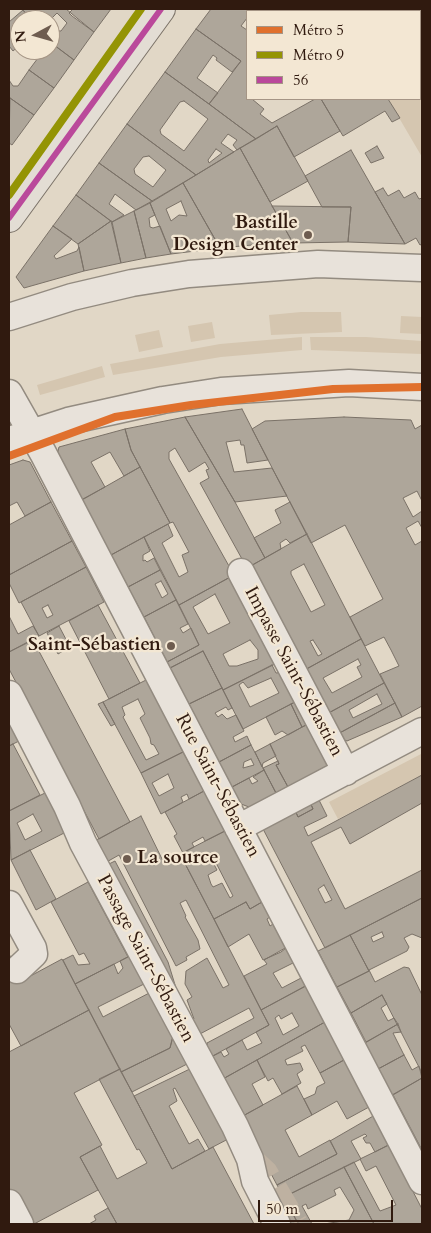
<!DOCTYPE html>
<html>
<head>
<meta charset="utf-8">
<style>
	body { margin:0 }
	#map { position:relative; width:431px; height:1233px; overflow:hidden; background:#e1d7c6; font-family:Cardo,serif }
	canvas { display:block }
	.frame { position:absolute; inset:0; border:10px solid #301a0f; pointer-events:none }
	.legend { position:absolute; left:246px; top:10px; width:175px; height:90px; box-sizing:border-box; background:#f3e7d3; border:1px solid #a59585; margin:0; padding:6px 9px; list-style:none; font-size:15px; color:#301a0f }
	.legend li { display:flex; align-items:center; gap:10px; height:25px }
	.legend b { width:25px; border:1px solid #a59585 }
	.north { position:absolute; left:10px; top:10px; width:50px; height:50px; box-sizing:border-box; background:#f3e7d3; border:1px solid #a59585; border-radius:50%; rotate:264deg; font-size:14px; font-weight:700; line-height:20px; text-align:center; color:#301a0f }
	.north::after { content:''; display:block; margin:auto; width:18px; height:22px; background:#6e5c4f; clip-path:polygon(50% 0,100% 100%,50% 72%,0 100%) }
	.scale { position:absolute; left:258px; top:1200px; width:135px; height:22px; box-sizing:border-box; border:2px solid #301a0f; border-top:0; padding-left:6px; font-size:15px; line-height:18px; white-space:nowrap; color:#301a0f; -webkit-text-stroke:4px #f3e7d3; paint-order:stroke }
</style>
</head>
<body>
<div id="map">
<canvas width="431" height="1233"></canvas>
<div class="frame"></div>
<ul class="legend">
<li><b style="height:6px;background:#e0702d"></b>Métro 5</li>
<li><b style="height:6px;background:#949404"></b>Métro 9</li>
<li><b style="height:6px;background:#ba499b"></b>56</li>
</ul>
<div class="north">N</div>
<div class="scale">50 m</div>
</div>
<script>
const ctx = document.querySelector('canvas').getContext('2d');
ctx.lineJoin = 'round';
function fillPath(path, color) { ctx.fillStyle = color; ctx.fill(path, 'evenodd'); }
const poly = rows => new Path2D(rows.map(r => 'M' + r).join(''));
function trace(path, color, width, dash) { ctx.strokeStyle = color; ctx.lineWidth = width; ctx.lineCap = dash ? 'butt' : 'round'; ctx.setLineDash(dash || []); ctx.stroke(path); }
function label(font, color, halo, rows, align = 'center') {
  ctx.font = font + ' Cardo,serif'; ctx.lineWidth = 4.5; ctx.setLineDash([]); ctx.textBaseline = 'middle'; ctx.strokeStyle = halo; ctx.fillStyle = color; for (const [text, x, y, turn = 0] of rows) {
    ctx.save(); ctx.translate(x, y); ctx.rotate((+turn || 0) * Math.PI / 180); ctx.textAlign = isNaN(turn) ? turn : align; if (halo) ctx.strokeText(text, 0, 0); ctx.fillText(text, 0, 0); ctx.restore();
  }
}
fillPath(poly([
	[334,9,422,9,422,157,388,99,420,99,420,11,336,11],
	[301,312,341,312,342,332,271,335,269,315],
	[401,316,422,317,422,334,400,333],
	[212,322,215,338,191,342,188,326],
	[159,330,163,347,139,352,135,335],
	[302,337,302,350,221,357,113,375,110,364,220,344],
	[310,337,366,337,422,341,422,354,311,350],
	[102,366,105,377,40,395,37,385],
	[421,754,422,775,338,819,329,802]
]), '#d5c6b0');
const building = poly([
	[24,9,66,9,94,32,74,60,50,42,50,24,56,31,61,31,67,23,57,13,50,20,31,20,23,10,24,9],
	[73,9,111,9,94,32,72,16,69,13,73,9],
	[211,9,310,9,311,11,247,11,247,18,241,26,247,30,247,99,252,99,264,109,260,114,272,123,315,99,321,99,340,131,294,157,277,126,256,139,209,104,241,61,196,29,211,9],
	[23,10,31,20,20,20,20,45,13,51,9,46,9,22,23,10],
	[196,29,241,61,232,72,216,60,217,58,213,55,197,78,218,93,209,104,165,72,196,29],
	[50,42,74,60,54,88,29,70,41,54,41,50,50,50,50,42],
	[29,70,54,88,34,115,10,98,9,99,9,80,13,86,18,86,29,70],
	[165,72,209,104,256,139,237,150,233,145,237,140,228,134,221,143,234,152,196,175,127,124,165,72],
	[184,101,208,119,184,151,161,134,160,130,180,102,184,101],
	[216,149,222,153,209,163,208,160,216,149],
	[10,98,34,115,12,145,9,143,10,98],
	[321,99,388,99,400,118,392,122,385,111,343,136,321,99],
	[127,124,196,175,152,201,99,163,127,124],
	[149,156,166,170,153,187,135,174,134,169,143,157,149,156],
	[277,126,308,181,270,202,240,148,277,126],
	[377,146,384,158,371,163,365,153,377,146],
	[240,148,270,202,293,243,289,240,283,243,280,239,270,244,268,241,262,245,260,242,252,245,220,248,183,183,240,148],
	[351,150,375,192,405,244,348,242,351,207,322,207,305,176,351,150],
	[99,163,152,201,136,210,115,194,109,204,124,215,112,222,76,195,99,163],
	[183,183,220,248,171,254,150,203,183,183],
	[181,201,187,216,179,215,171,221,166,209,181,201],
	[383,188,388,196,399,190,404,198,415,192,419,199,422,198,422,244,420,245,416,238,405,244,375,192,383,188],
	[76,195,111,221,78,244,53,226,76,195],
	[150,203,155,215,149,218,150,227,153,228,160,226,171,254,146,258,134,211,150,203],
	[272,206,351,207,348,242,293,243,272,206],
	[134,211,146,258,121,263,112,222,134,211],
	[111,221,121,263,84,271,78,244,111,221],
	[53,226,72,239,54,256,56,259,77,251,79,247,84,271,24,288,16,277,53,226],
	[242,409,268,460,247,463,244,445,241,445,240,440,226,442,234,472,272,468,287,496,235,502,185,417,242,409],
	[185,417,235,502,265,558,247,568,200,483,209,478,206,470,209,469,205,462,189,472,175,448,169,452,169,459,234,575,179,605,144,537,168,524,173,536,162,543,179,577,188,572,182,555,189,552,173,522,170,523,131,450,125,429,185,417],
	[344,417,411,420,415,429,422,425,422,501,417,491,403,498,413,517,422,511,422,528,418,521,406,528,415,545,422,541,422,706,402,717,380,674,399,666,391,650,384,637,365,646,350,617,383,599,345,525,311,543,252,429,265,421,344,417],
	[125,429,131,450,140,467,124,476,110,452,91,462,105,487,81,500,57,455,59,447,125,429],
	[23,460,30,462,51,502,25,516,17,502,9,506,9,465,23,460],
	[140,467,170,523,111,555,82,500,140,467],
	[51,502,72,541,9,575,9,525,51,502],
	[290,502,307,534,290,543,286,539,280,543,281,549,265,558,254,538,281,523,275,510,290,502],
	[307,534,361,639,301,672,247,568,307,534],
	[304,564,325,605,311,612,291,574,291,571,304,564],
	[313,640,322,654,318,656,310,641,313,640],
	[144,537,150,551,143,555,143,561,145,560,147,562,154,558,160,570,128,587,111,555,144,537],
	[72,541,86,567,19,603,9,583,9,575,72,541],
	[86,567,104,602,39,636,21,602,86,567],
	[48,605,53,615,47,618,42,608,48,605],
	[160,570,176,600,144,617,128,587,160,570],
	[161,581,168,594,162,598,155,584,161,581],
	[234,575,275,664,223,690,203,651,170,668,167,662,199,645,179,605,234,575],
	[215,594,230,623,208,634,193,607,215,594],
	[250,640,258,650,258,659,237,666,229,666,223,654,250,640],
	[176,600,188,624,180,628,183,633,191,628,199,645,167,662,144,617,176,600],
	[98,605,140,683,109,699,69,621,98,605],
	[9,616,18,634,33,626,39,636,9,652,9,616],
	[59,626,70,647,58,654,47,633,59,626],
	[361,639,384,683,323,716,301,672,361,639],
	[358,659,361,665,357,667,362,677,332,693,323,678,358,659],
	[33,640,130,822,99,839,9,669,9,652,33,640],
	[203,651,222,688,189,704,170,668,203,651],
	[272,665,276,673,285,672,299,700,243,729,223,690,272,665],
	[271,678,279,693,250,707,239,685,243,682,248,688,271,678],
	[148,679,183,752,141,773,103,702,148,679],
	[138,699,145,714,140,718,150,738,151,744,154,745,159,754,146,760,123,717,125,715,122,707,138,699],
	[384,683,395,703,334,736,323,716,384,683],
	[377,694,382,704,353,718,349,710,377,694],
	[222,688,232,708,228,710,226,707,215,713,218,717,222,714,227,719,236,715,244,731,233,737,235,742,247,736,251,745,219,762,189,704,222,688],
	[299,700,310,723,302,727,291,704,299,700],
	[103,702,115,724,111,726,98,704,103,702],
	[395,703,402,717,347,741,334,736,395,703],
	[291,704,302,727,288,735,282,731,275,735,266,717,291,704],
	[9,718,21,740,9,746,9,718],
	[310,723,330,764,288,787,276,765,279,764,270,744,310,723],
	[13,744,40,795,9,811,9,746,13,744],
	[270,744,276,756,263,763,262,767,255,752,270,744],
	[251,745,264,770,232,787,219,762,251,745],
	[251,759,254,765,243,768,244,762,251,759],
	[183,752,204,791,189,799,187,794,181,797,183,802,161,814,141,773,183,752],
	[168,774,174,788,159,796,152,783,168,774],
	[278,761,279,764,276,765,288,787,276,793,263,768,278,761],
	[264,770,276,793,249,807,241,804,232,787,249,778,252,784,258,781,253,777,264,770],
	[422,775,422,803,350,844,341,827,311,842,345,909,422,870,422,898,325,948,262,827,295,810,298,817,313,809,310,802,318,798,327,816,304,827,308,836,422,775],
	[324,885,332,900,325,903,318,889,324,885],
	[49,791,70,830,11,860,9,811,49,791],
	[33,814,42,831,25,840,17,823,33,814],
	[204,791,225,831,205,841,203,837,192,843,194,847,183,853,174,836,177,834,165,812,204,791],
	[310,802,313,809,298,817,295,810,310,802],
	[141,816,164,863,180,854,269,1025,209,1058,207,1043,254,1018,249,1008,198,1035,190,1021,194,1019,187,1000,192,997,185,984,186,971,207,958,223,988,229,985,186,900,180,903,186,916,185,917,198,940,200,949,186,957,187,960,176,966,119,855,103,864,105,866,115,861,168,962,176,988,89,844,141,816],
	[225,831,262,902,250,909,246,902,214,919,180,854,225,831],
	[212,855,233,896,230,898,222,883,213,887,211,884,208,875,217,870,210,857,212,855],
	[30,850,56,899,36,910,11,860,30,850],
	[88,882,128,957,75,984,63,960,73,955,78,965,90,964,84,953,79,955,51,902,88,882],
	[422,898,422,938,412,934,404,938,409,947,407,951,369,970,375,982,404,967,409,968,422,995,422,1073,382,995,351,1013,337,987,369,971,350,935,422,898],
	[382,932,384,937,373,942,371,937,382,932],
	[246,902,250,909,262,902,270,917,267,919,270,926,273,924,286,948,281,952,263,960,249,934,228,947,214,919,246,902],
	[350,935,369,971,337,987,318,951,350,935],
	[287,947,295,962,273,973,282,988,303,977,307,985,261,1010,244,976,267,964,264,960,287,947],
	[135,953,150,981,98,1007,103,1017,155,990,175,1028,170,1048,121,1072,75,984,114,964,118,974,123,968,120,961,135,953],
	[9,954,23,980,62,959,89,1010,21,1046,9,1024,9,954],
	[306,986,325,1022,221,1080,209,1058,221,1052,224,1057,229,1054,226,1049,242,1040,247,1050,262,1043,256,1032,269,1025,261,1010,306,986],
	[292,1013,299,1026,283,1035,275,1018,279,1015,281,1019,292,1013],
	[382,995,387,1004,381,1008,388,1021,394,1018,398,1024,366,1042,351,1013,382,995],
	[89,1010,120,1069,74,1093,102,1145,80,1157,98,1190,34,1224,27,1224,9,1190,9,1052,89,1010],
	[325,1022,344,1060,320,1073,305,1045,301,1047,303,1051,285,1060,287,1065,300,1063,303,1070,297,1074,301,1083,282,1094,273,1078,268,1081,257,1060,325,1022],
	[398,1024,401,1032,393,1033,404,1055,378,1069,365,1043,398,1024],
	[175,1028,193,1061,132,1092,121,1072,170,1048,175,1028],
	[404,1055,412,1070,419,1066,422,1078,392,1095,378,1069,404,1055],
	[257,1060,265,1077,252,1084,263,1105,241,1117,221,1080,257,1060],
	[344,1060,369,1107,347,1119,337,1101,312,1115,304,1099,315,1094,317,1087,325,1083,320,1073,344,1060],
	[196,1066,232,1137,209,1149,175,1088,173,1089,177,1101,169,1106,189,1144,198,1139,205,1151,172,1169,134,1096,196,1066],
	[120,1069,172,1169,213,1147,254,1224,117,1224,80,1157,100,1146,117,1179,147,1163,139,1149,137,1150,99,1079,120,1069],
	[422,1078,422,1150,393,1095,422,1078],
	[297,1086,312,1115,285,1130,299,1157,330,1140,337,1154,277,1185,241,1117,297,1086],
	[375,1115,390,1144,375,1152,370,1143,366,1143,363,1138,367,1136,365,1134,351,1141,361,1159,284,1197,277,1185,337,1154,330,1141,375,1115],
	[389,1145,422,1209,422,1224,374,1224,344,1167,354,1162,380,1211,396,1205,376,1166,366,1171,360,1159,389,1145],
	[344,1167,374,1224,324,1224,349,1220,354,1210,340,1187,334,1190,336,1195,308,1209,306,1204,302,1206,312,1224,298,1224,284,1197,344,1167],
	[286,1201,298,1223,295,1224,287,1224,277,1206,286,1201],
	[108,1208,117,1224,89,1224,96,1220,94,1216,108,1208]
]);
fillPath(building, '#aea69a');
trace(building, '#7a7167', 1);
trace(poly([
	[250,1159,265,1173,295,1224]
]), '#beb1a1', 26, [26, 13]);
const minor = poly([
	[9,317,72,297,132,283,189,274,318,264,422,268],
	[9,393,43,453,422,1181],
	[9,440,68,421,163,400,221,391,349,383,422,387],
	[241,572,346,772],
	[9,694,67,806,83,843,235,1126,250,1159,255,1181,277,1224],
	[238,828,422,731],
	[9,904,33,948,34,954,17,970],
	[9,1203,20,1224]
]);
const major = poly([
	[9,218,161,9]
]);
trace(minor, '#938b80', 29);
trace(major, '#7a7167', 30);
trace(minor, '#e8e2da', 26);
trace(major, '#e3ddd4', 28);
trace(poly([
	[9,218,161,9]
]), '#ba499b', 6);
trace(poly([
	[9,456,115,417,191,405,333,389,422,387]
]), '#e0702d', 8);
trace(poly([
	[9,195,141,9]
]), '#949404', 8);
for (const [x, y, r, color] of [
	[308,235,5,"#6e5c4f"],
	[171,646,5,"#6e5c4f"],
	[127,859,5,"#6e5c4f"]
]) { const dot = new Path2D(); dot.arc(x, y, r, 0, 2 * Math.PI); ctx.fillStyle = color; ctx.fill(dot); trace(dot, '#f3e7d3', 2); }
label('bold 19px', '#301a0f', '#f3e7d3', [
	["Bastille",298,224],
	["Design Center",298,246],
	["Saint-Sébastien",161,646],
	["La source",137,859,"left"]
], 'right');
label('19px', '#301a0f', '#f3e7d3', [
	["Impasse Saint-Sébastien",293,672,62],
	["Rue Saint-Sébastien",217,786,62],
	["Passage Saint-Sébastien",145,959,62]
]);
</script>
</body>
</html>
